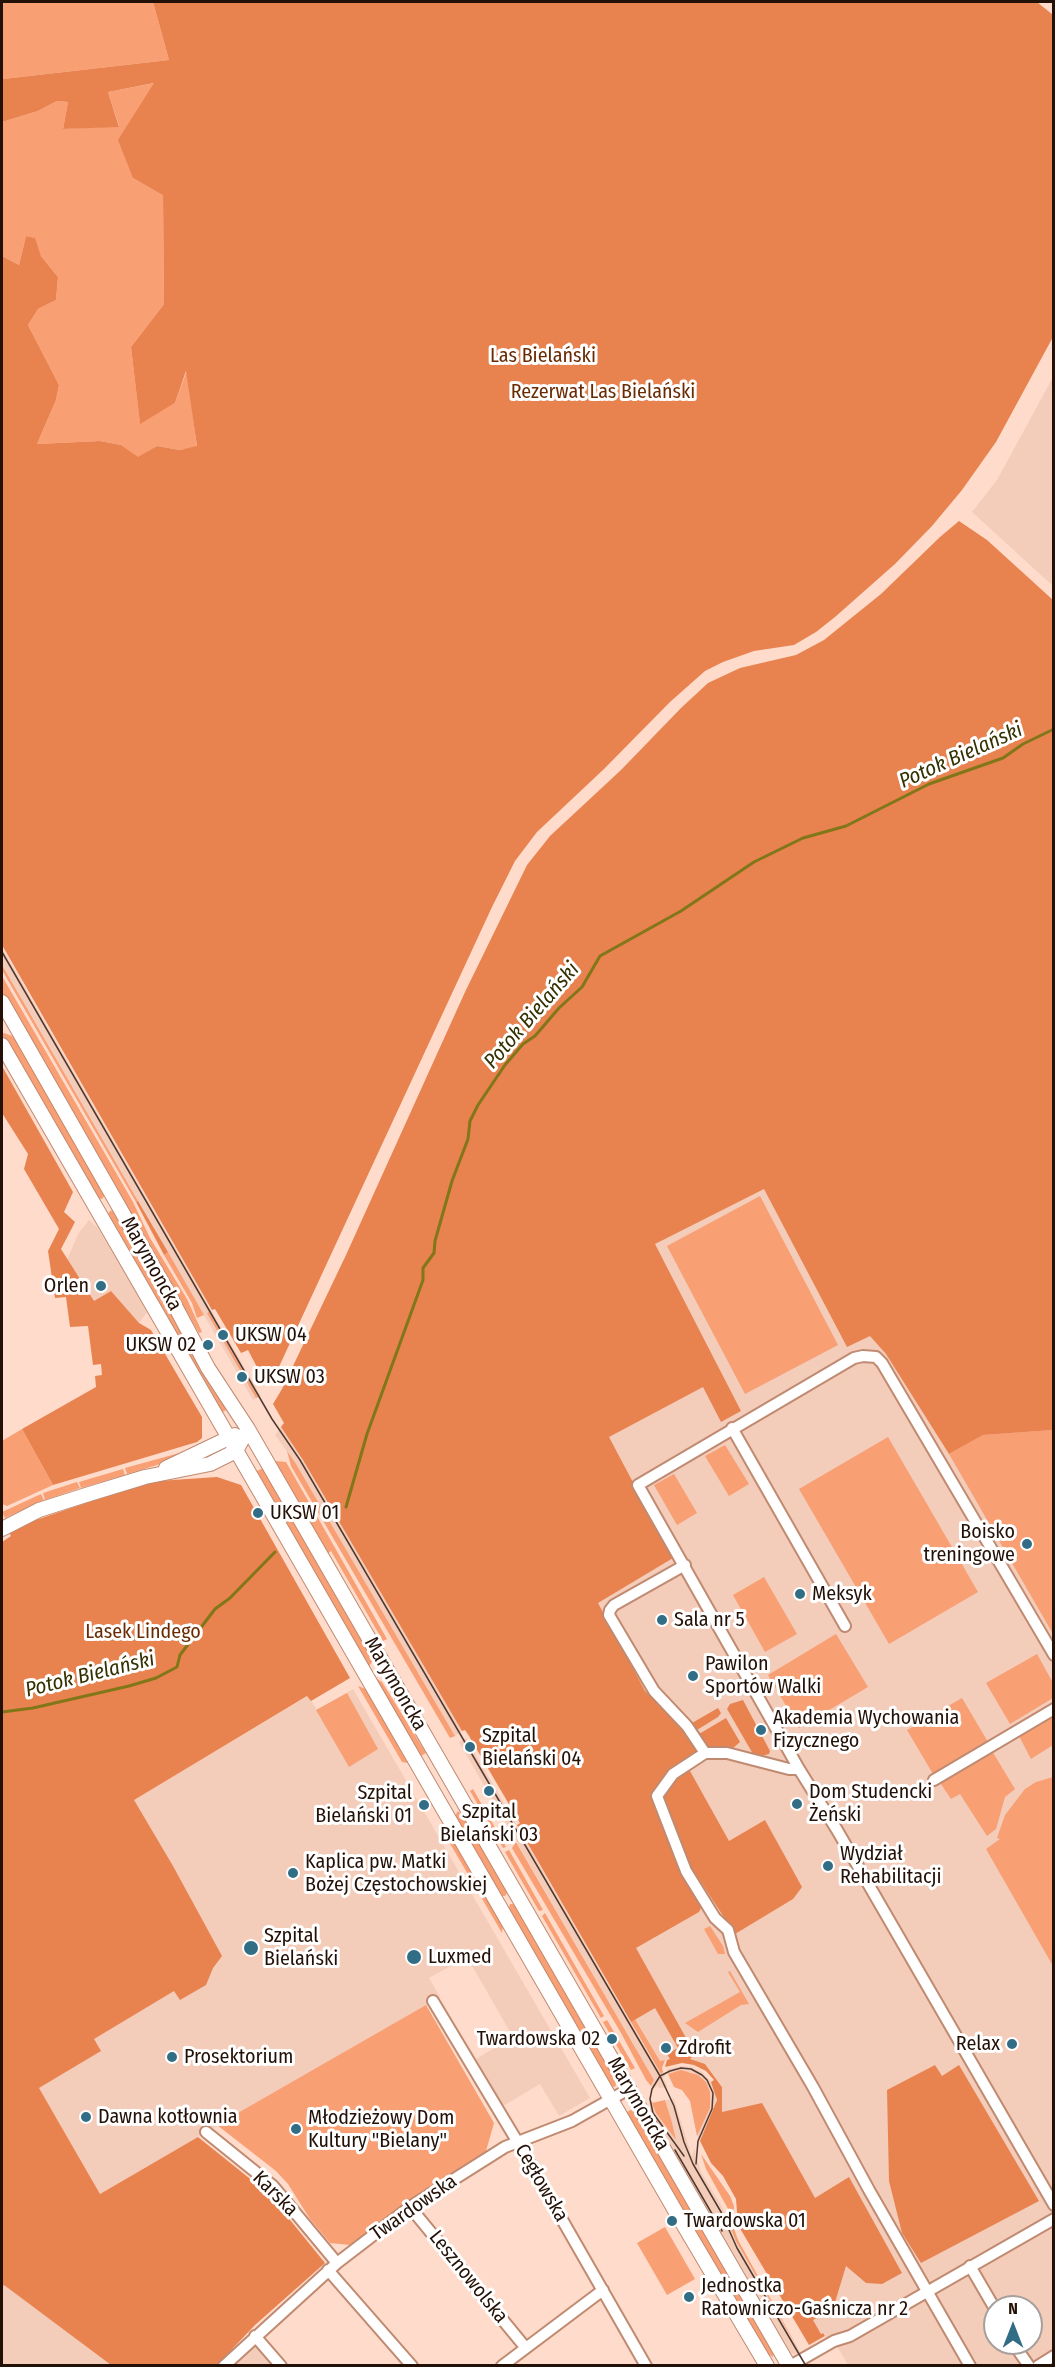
<!DOCTYPE html>
<meta charset="utf-8">
<style>
body{margin:0}
#map{position:relative;width:1055px;height:2367px;overflow:hidden;background:#ffdbcb;font-family:"Fira Sans Condensed",sans-serif}
canvas{display:block}
.frame{position:absolute;inset:0;border:3px solid #231006;pointer-events:none}
.north{position:absolute;left:983px;top:2295px;width:60px;height:60px;box-sizing:border-box;background:#fff;border:2px solid #a79f9b;border-radius:50%;rotate:0deg;font-size:16px;font-weight:700;line-height:24px;text-align:center;color:#231006}
.north::after{content:'';display:block;margin:auto;width:21px;height:27px;background:#316d84;clip-path:polygon(50% 0,100% 100%,50% 72%,0 100%)}
</style>
<div id="map">
<canvas width="1055" height="2367"></canvas>
<div class="frame"></div>
<div class="north">N</div>
</div>
<script>
const ctx = document.querySelector('canvas').getContext('2d');
ctx.lineJoin = 'round';
function paint(path, color) {
  ctx.fillStyle = color;
  ctx.fill(path, 'evenodd');
}
function poly(rows) {
  const path = new Path2D();
  for (const r of rows) {
    path.moveTo(r[0], r[1]);
    for (let i = 2; i < r.length; i += 2) path.lineTo(r[i], r[i + 1]);
  }
  return path;
}
function stroke(path, color, width, dash) {
  ctx.strokeStyle = color;
  ctx.lineWidth = width;
  ctx.lineCap = dash ? 'butt' : 'round';
  ctx.setLineDash(dash || []);
  ctx.stroke(path);
}
function write(font, color, halo, rows, align = 'center') {
  ctx.font = font + ' "Fira Sans Condensed",sans-serif';
  ctx.lineWidth = 6;
  ctx.setLineDash([]);
  ctx.textBaseline = 'middle';
  ctx.strokeStyle = halo;
  ctx.fillStyle = color;
  for (const [text, x, y, turn = 0] of rows) {
    ctx.save();
    ctx.translate(x, y);
    ctx.rotate((+turn || 0) * Math.PI / 180);
    ctx.textAlign = isNaN(turn) ? turn : align;
    if (halo) ctx.strokeText(text, 0, 0);
    ctx.fillText(text, 0, 0);
    ctx.restore();
  }
}
const built = poly([
 [1053,377,1053,586,972,512,997,480],
 [2,948,211,1310,261,1396,253,1400,2,965],
 [683,1100,1054,1376,1053,2365,848,2365,831,2336,826,2338,824,2333,821,2334,706,2142,722,2086,705,2064,670,2059,660,2061,470,1733],
 [995,2307,1031,2307,1031,2343,995,2343],
 [89,1220,98,1228,148,1311,139,1323,111,1291,94,1302,67,1260,78,1234],
 [281,1427,300,1455,462,1731,455,1736,296,1464,275,1435],
 [353,1689,590,2098,559,2116,540,2084,503,2106,476,2059,513,2037,467,1957,429,1978,440,1997,100,2194,39,2088,84,2061,133,1800,308,1696,317,1710],
 [466,1738,660,2073,663,2072,666,2075,663,2078,668,2087,659,2088,657,2085,655,2088,651,2086,654,2080,459,1742],
 [681,2066,691,2067,702,2072,711,2082,716,2092,716,2105,700,2141,697,2136,711,2106,706,2082,691,2072,673,2072,668,2074,667,2069],
 [674,2099,692,2157,694,2148,701,2172,721,2205,735,2238,800,2352,794,2354,789,2352,652,2115,649,2102,652,2101,656,2113,667,2129,671,2119,665,2100],
 [4,2284,111,2365,2,2365,2,2287],
 [253,2346,260,2347,277,2366,232,2366]
]);
const green = poly([
 [2,2,153,2,169,60,3,79],
 [155,83,133,178,163,194,164,304,131,347,140,423,175,403,187,370,197,447,180,450,157,446,138,458,121,445,100,441,37,444,56,400,59,385,28,325,38,309,56,300,58,277,41,256,34,238,26,236,19,265,2,256,2,122,38,111,57,101,68,102,63,129,119,126,108,92],
 [2,965,138,1201,136,1202,2,970],
 [2,976,133,1202,150,1238,187,1299,202,1332,199,1333,2,992],
 [4,1033,15,1037,105,1195,102,1199,96,1198,2,1034],
 [760,1196,838,1345,745,1394,667,1246],
 [114,1210,228,1409,221,1413,107,1216,110,1211],
 [168,1252,204,1315,197,1318,192,1303,164,1255],
 [209,1312,258,1397,256,1398,207,1313],
 [22,1429,53,1485,7,1506,2,1504,2,1441],
 [1053,1430,1053,1634,949,1454,983,1435],
 [888,1437,978,1592,889,1644,799,1489],
 [725,1445,749,1484,729,1496,705,1456],
 [194,1449,157,1465,127,1474,125,1468],
 [287,1451,296,1464,455,1736,450,1738,291,1466],
 [275,1461,286,1462,387,1639,383,1641,331,1551,327,1554],
 [263,1468,371,1653,373,1660,370,1665,368,1666,255,1472],
 [123,1469,125,1475,81,1488,79,1482],
 [674,1474,697,1513,677,1525,654,1485],
 [77,1482,80,1488,45,1500,43,1493],
 [41,1494,44,1500,5,1518,2,1512],
 [764,1577,797,1634,765,1652,733,1595],
 [836,1634,868,1687,799,1728,768,1675],
 [1037,1654,1053,1683,1053,1698,1010,1724,986,1683],
 [375,1678,382,1682,426,1753,419,1757],
 [358,1686,366,1689,408,1763,402,1762],
 [347,1693,378,1749,349,1767,316,1710],
 [962,1698,988,1742,933,1774,907,1730],
 [1053,1717,1053,1745,1031,1759,1019,1736],
 [992,1751,1015,1789,1005,1797,996,1829,987,1836,960,1794,951,1799,939,1781],
 [1053,1777,1054,1777,1053,1966,986,1849,1000,1839,997,1838,1005,1815,1025,1789,1036,1782],
 [473,1789,506,1847,503,1848,470,1791],
 [458,1811,470,1825,508,1891,505,1896,500,1896,454,1817],
 [441,1828,448,1832,486,1897,503,1926,502,1933],
 [516,1842,654,2080,651,2086,646,2080,621,2033,512,1848],
 [509,1850,543,1910,539,1911,505,1852],
 [510,1904,515,1904,617,2082,615,2087,609,2086,508,1911],
 [545,1913,604,2016,601,2018,542,1916],
 [710,1926,723,1946,725,1954,718,1954,704,1929],
 [730,1971,749,2004,741,2005,698,2032,685,2023,740,1992,728,1972],
 [426,2005,494,2123,486,2151,406,2202,350,2245,330,2243,310,2219,288,2184,276,2171,217,2125],
 [635,2019,660,2061,665,2060,662,2068,663,2072,661,2074,631,2022],
 [607,2020,635,2068,631,2070,603,2022],
 [681,2070,698,2075,706,2082,710,2092,710,2108,697,2136,690,2101,682,2090,674,2087,668,2074],
 [665,2100,671,2119,676,2140,656,2113,652,2103],
 [634,2108,774,2351,773,2357,765,2352,625,2113],
 [701,2154,730,2196,734,2206,733,2218,706,2169],
 [729,2224,733,2226,738,2240,800,2352,736,2241],
 [665,2227,695,2279,667,2295,637,2243]
]);
const forest = poly([
 [153,2,1037,2,1053,15,1053,337,996,442,962,490,932,526,895,564,835,617,816,632,794,645,754,651,723,662,705,671,670,702,604,769,537,832,515,861,492,907,271,1384,261,1367,258,1369,248,1350,241,1353,215,1309,212,1310,2,945,2,256,19,265,26,236,35,238,41,256,58,277,56,300,38,309,28,325,59,385,56,400,37,444,100,441,121,445,138,457,157,446,180,450,197,446,186,371,175,403,140,424,131,347,164,304,163,195,133,178,118,140,154,83,108,92,119,127,63,129,68,102,57,101,38,111,2,122,2,67,3,79,169,60],
 [959,521,987,540,1053,600,1053,1430,983,1435,949,1454,886,1354,870,1336,847,1347,764,1189,655,1244,741,1411,721,1422,703,1387,609,1437,673,1558,598,1603,645,1691,671,1715,697,1752,666,1777,653,1793,654,1807,682,1870,701,1903,701,1908,699,1912,636,1948,695,2054,690,2059,705,2064,722,2087,722,2112,762,2103,815,2198,849,2177,902,2273,882,2284,866,2283,846,2266,833,2309,813,2320,821,2334,823,2333,825,2336,809,2345,738,2225,736,2199,723,2176,711,2163,700,2141,717,2100,711,2082,714,2080,706,2071,694,2065,682,2063,665,2067,667,2060,670,2059,667,2054,678,2048,655,2008,631,2022,517,1825,520,1823,469,1736,465,1730,462,1731,303,1460,281,1427,284,1423,273,1404,282,1389,346,1255,465,992,527,865,550,836,621,770,681,708,708,683,740,668,796,655,824,640,881,594,940,537],
 [2,1066,73,1192,64,1212,75,1222,61,1249,94,1301,111,1291,139,1323,151,1330,202,1417,202,1438,197,1442,53,1485,22,1429,96,1387,95,1376,102,1375,101,1364,93,1365,88,1326,70,1327,66,1297,55,1298,48,1251,59,1229,24,1169,28,1154,2,1113],
 [138,1201,168,1252,164,1255,136,1202],
 [217,1477,241,1485,350,1678,311,1701,307,1696,134,1800,173,1866,222,1956,213,1968,206,1985,180,2000,174,1991,94,2039,101,2051,39,2088,100,2194,198,2137,269,2194,325,2263,255,2325,217,2365,111,2365,4,2285,2,2287,2,1542,11,1536,9,1533,33,1521,121,1491,158,1481],
 [743,1700,770,1751,769,1754,761,1756,753,1754,727,1709,730,1704],
 [718,1708,721,1713,718,1717,697,1730,692,1723],
 [726,1718,740,1742,732,1749,711,1750,699,1734],
 [690,1771,729,1841,765,1820,802,1887,793,1899,735,1934,689,1864,663,1796,669,1786,681,1775],
 [935,2065,942,2076,959,2065,1039,2201,921,2263,902,2233,889,2181,887,2090]
]);
const stream = poly([
 [346,1507,367,1434,423,1280,423,1268,434,1253,435,1241,452,1181,468,1139,470,1121,478,1105,505,1065,523,1044,535,1036,559,1008,582,987,600,956,681,911,754,862,803,838,846,826,929,784,1003,758,1023,744,1054,729],
 [2,1712,33,1708,129,1686,156,1678,177,1667,180,1655,215,1609,230,1598,275,1552]
]);
const street = poly([
 [732,1428,845,1626],
 [685,1565,614,1605,610,1610,609,1615,654,1691,687,1726,705,1753],
 [799,1769,638,1485,854,1358,863,1356,876,1357,882,1363,1054,1655],
 [934,1780,1054,1709],
 [433,2001,517,2141,646,2366],
 [206,2132,273,2186,337,2263],
 [410,2207,525,2347],
 [970,2266,995,2309],
 [328,2270,412,2366],
 [255,2336,281,2366],
 [1013,2343,1029,2366],
 [224,2366,337,2263,410,2207,505,2147,572,2121,629,2089],
 [502,2366,603,2290],
 [790,2366,834,2341,850,2336,1054,2219],
 [970,2366,869,2190,813,2087,734,1952,728,1930,715,1918,686,1871,657,1796,673,1774,705,1753,727,1753,789,1769,799,1769,837,1830,1054,2205],
 [1038,2366,1054,2356]
]);
const secondary = poly([
 [2,1002,166,1289,208,1368,248,1429,789,2366],
 [2,1045,680,2219,767,2366],
 [166,1468,235,1435],
 [2,1529,39,1510,86,1495,145,1477,210,1464,236,1451,248,1429]
]);
const tram = poly([
 [2,952,272,1419,300,1460,660,2076,674,2106,684,2142,693,2164,721,2212,737,2248,806,2366],
 [675,2150,722,2231],
 [684,2156,653,2113,650,2099,652,2089,660,2076,670,2071,681,2068,691,2069,702,2075,707,2080,713,2093,712,2109,698,2141,696,2164]
]);
const markers = [
 [101,1286,6,"#316d84"],
 [223,1335,6,"#316d84"],
 [208,1345,6,"#316d84"],
 [242,1377,6,"#316d84"],
 [258,1513,6,"#316d84"],
 [1027,1544,6,"#316d84"],
 [800,1594,6,"#316d84"],
 [662,1620,6,"#316d84"],
 [693,1676,6,"#316d84"],
 [761,1730,6,"#316d84"],
 [470,1747,6,"#316d84"],
 [489,1791,6,"#316d84"],
 [797,1804,6,"#316d84"],
 [424,1805,6,"#316d84"],
 [828,1866,6,"#316d84"],
 [293,1873,6,"#316d84"],
 [251,1948,8,"#316d84"],
 [414,1957,8,"#316d84"],
 [612,2039,6,"#316d84"],
 [1012,2044,6,"#316d84"],
 [666,2048,6,"#316d84"],
 [172,2057,6,"#316d84"],
 [86,2117,6,"#316d84"],
 [296,2129,6,"#316d84"],
 [672,2221,6,"#316d84"],
 [689,2297,6,"#316d84"]
];
const parkNames = [
 ["Las Bielański",543,356],
 ["Rezerwat Las Bielański",603,392],
 ["Lasek Lindego",143,1632]
];
const streetNames = [
 ["Marymoncka",151,1264,61],
 ["Marymoncka",395,1684,60],
 ["Marymoncka",638,2104,60],
 ["Cegłowska",541,2183,60],
 ["Karska",275,2194,45],
 ["Twardowska",414,2208,-35],
 ["Lesznowolska",468,2277,51]
];
const poiNames = [
 ["Orlen",89,1286,"right"],
 ["UKSW 04",235,1335],
 ["UKSW 02",196,1345,"right"],
 ["UKSW 03",254,1377],
 ["UKSW 01",270,1513],
 ["Boisko",1015,1532,"right"],
 ["treningowe",1015,1555,"right"],
 ["Meksyk",812,1594],
 ["Sala nr 5",674,1620],
 ["Pawilon",705,1664],
 ["Sportów Walki",705,1687],
 ["Akademia Wychowania",773,1718],
 ["Fizycznego",773,1741],
 ["Szpital",482,1736],
 ["Bielański 04",482,1759],
 ["Dom Studencki",809,1792],
 ["Żeński",809,1815],
 ["Szpital",412,1793,"right"],
 ["Bielański 01",412,1816,"right"],
 ["Szpital",489,1812,"center"],
 ["Bielański 03",489,1835,"center"],
 ["Wydział",840,1854],
 ["Rehabilitacji",840,1877],
 ["Kaplica pw. Matki",305,1862],
 ["Bożej Częstochowskiej",305,1885],
 ["Szpital",264,1936],
 ["Bielański",264,1959],
 ["Luxmed",428,1957],
 ["Twardowska 02",600,2039,"right"],
 ["Relax",1000,2044,"right"],
 ["Zdrofit",678,2048],
 ["Prosektorium",184,2057],
 ["Dawna kotłownia",98,2117],
 ["Młodzieżowy Dom",308,2118],
 ["Kultury \"Bielany\"",308,2141],
 ["Twardowska 01",684,2221],
 ["Jednostka",701,2286],
 ["Ratowniczo-Gaśnicza nr 2",701,2309]
];
const waterNames = [
 ["Potok Bielański",961,756,-24],
 ["Potok Bielański",532,1016,-49],
 ["Potok Bielański",90,1675,-14]
];
paint(built, '#f4ccba');
paint(green, '#f89f74');
paint(forest, '#e88350');
stroke(stream, '#817618', 3);
stroke(street, '#c08a71', 14);
stroke(secondary, '#c08a71', 16);
stroke(street, '#fff', 10);
stroke(secondary, '#fff', 14);
stroke(tram, '#503a2f', 1.5);
for (const [x, y, r, color] of markers) {
  const dot = new Path2D();
  dot.arc(x, y, r, 0, 2 * Math.PI);
  ctx.fillStyle = color;
  ctx.fill(dot);
  stroke(dot, '#fff', 2);
}
write('20px', '#6a2b02', '#fff', parkNames);
write('20px', '#231006', '#fff', streetNames);
write('20px', '#231006', '#fff', poiNames, 'left');
write('italic 21px', '#343100', '#fff', waterNames);
</script>
